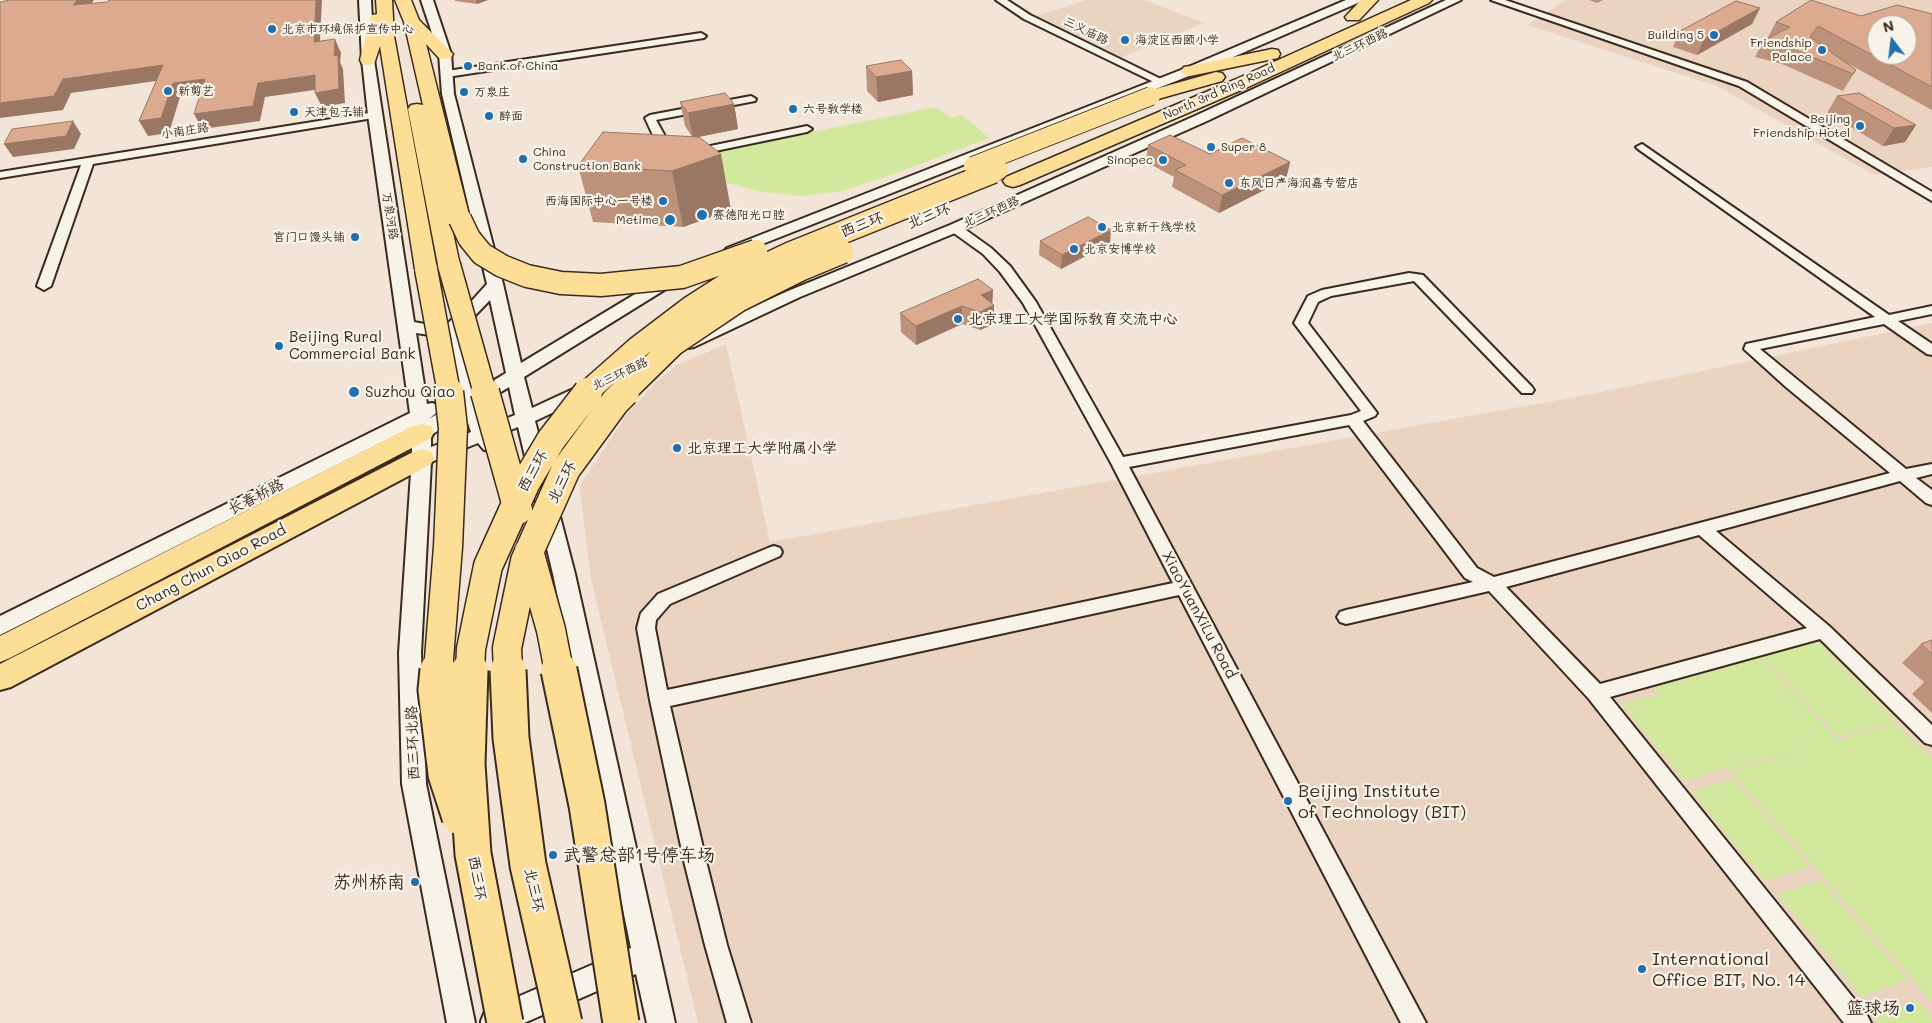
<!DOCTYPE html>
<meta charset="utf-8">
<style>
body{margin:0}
#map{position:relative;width:1932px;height:1023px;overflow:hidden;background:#f2e4d6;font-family:Mali,sans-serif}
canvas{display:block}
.north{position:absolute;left:1867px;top:15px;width:50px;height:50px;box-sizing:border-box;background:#f7f3e8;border:1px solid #aca397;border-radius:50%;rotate:345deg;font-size:14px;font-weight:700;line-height:20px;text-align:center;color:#3b2a1e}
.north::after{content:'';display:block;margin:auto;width:18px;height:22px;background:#1f6fb2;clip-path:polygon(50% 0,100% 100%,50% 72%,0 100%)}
</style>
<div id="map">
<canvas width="1932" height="1023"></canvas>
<div class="north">N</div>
</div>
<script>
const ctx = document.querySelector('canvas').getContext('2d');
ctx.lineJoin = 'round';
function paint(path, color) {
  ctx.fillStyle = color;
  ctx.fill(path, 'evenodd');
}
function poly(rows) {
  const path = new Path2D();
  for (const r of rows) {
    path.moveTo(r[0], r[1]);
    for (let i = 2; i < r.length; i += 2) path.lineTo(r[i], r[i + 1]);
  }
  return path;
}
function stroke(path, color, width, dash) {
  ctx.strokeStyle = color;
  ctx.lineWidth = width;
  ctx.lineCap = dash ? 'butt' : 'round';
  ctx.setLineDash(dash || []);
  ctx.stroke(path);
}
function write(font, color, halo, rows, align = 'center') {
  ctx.font = font + ' Mali,"LXGW WenKai TC",sans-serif';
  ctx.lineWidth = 4.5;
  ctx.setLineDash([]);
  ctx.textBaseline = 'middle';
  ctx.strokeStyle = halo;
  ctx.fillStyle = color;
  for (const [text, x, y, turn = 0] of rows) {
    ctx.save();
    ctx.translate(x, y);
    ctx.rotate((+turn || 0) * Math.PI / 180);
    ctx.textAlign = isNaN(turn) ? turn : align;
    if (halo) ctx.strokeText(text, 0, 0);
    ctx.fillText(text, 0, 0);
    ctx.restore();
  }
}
const built = poly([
 [1086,0,1144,0,1204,23,1122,57,1036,16],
 [1566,0,1932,0,1932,167,1874,175,1717,86,1527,25],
 [1877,25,1907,25,1907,55,1877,55],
 [1932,323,1932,1023,698,1023,591,579,580,491,582,482,627,414,658,380,677,365,726,344,770,542,1592,394]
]);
const green = poly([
 [935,107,951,118,962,115,989,138,897,173,842,191,802,196,758,191,724,182,710,153],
 [1803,627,1897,721,1839,737,1748,642],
 [1747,644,1838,740,1895,723,1932,759,1932,1002,1732,772,1813,747,1725,771,1723,768,1685,781,1621,703,1660,695,1641,671],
 [1734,779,1810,867,1765,881,1691,791],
 [1821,880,1908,980,1862,997,1777,894],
 [1917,1000,1932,1017,1932,1023,1878,1023,1872,1016]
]);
const minor = poly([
 [996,0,1007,0,1030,15,1167,82,1162,85,1158,84,1024,19,996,0],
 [1491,0,1505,0,1747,82,1932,192,1932,201,1739,86,1491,0],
 [701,33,706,36,704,38,447,77,442,74,447,71,701,33],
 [751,96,756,99,755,101,656,120,671,147,691,150,807,126,812,129,807,132,691,156,664,152,658,146,645,118,650,115,751,96],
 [375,112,380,115,379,117,93,164,51,286,44,290,37,286,81,165,0,178,0,172,375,112],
 [1642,144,1889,315,1932,306,1932,314,1898,321,1932,344,1932,355,1927,354,1884,324,1760,349,1906,469,1932,464,1932,474,1916,478,1932,490,1932,505,1926,503,1900,481,1716,531,1829,626,1932,725,1932,745,1925,743,1820,639,1610,697,1867,1015,1871,1023,1844,1023,1589,699,1489,591,1346,624,1340,622,1337,617,1340,612,1346,610,1473,582,1465,578,1349,425,1129,467,1426,1023,1401,1023,1179,595,670,706,707,865,727,945,751,1023,727,1023,705,945,685,865,650,700,637,628,641,613,658,594,768,548,774,546,780,548,782,552,780,556,670,604,656,620,655,628,667,690,1173,583,1111,463,1023,303,1000,272,983,254,951,231,949,228,951,225,959,225,991,248,1010,266,1036,302,1123,457,1351,415,1361,411,1294,323,1308,296,1322,290,1409,273,1423,275,1532,387,1534,390,1532,393,1522,393,1414,281,1331,296,1318,302,1308,323,1377,413,1375,416,1363,421,1477,568,1494,577,1890,473,1786,387,1744,349,1746,344,1751,343,1875,317,1638,149,1636,147,1642,144],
 [1699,535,1807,628,1600,684,1506,587,1699,535]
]);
const tertiary = poly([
 [359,0,371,0,374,60,414,322,430,325,448,323,468,305,487,284,442,94,439,54,421,0,433,0,451,54,454,94,503,284,521,363,670,273,682,273,684,276,682,279,524,377,532,408,653,352,659,351,665,352,668,356,665,360,535,421,575,574,675,1023,647,1023,636,974,524,1023,481,1023,481,1021,485,1011,631,948,553,574,518,427,494,437,500,445,498,450,491,451,484,450,478,443,431,462,421,653,426,784,475,1023,447,1023,402,784,399,653,412,458,412,427,0,635,0,616,410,413,368,115,362,60,359,0],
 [490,300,506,373,476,391,462,329,490,300],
 [416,333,430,335,446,334,460,400,429,419,441,409,438,405,432,403,427,404,416,333],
 [509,387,515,415,487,426,480,405,509,387],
 [465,414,471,432,431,447,431,435,465,414],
 [1346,0,1362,0,1360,2,1194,74,737,254,727,254,724,251,727,248,1186,68,1346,0],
 [1446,0,1461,0,1207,121,960,231,800,297,694,347,688,348,682,347,679,343,682,339,788,291,950,225,1197,115,1446,0]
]);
const primary = poly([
 [422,424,431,426,434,432,431,438,10,658,0,662,0,636,413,426,422,424],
 [422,449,431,452,435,458,431,464,11,687,0,690,0,664,413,452,422,449]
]);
const trunk = poly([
 [376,0,392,0,394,36,437,269,434,274,426,276,418,274,415,269,380,46,374,64,368,65,362,64,360,60,370,18,372,15,377,14,376,0],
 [395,0,411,0,419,20,453,54,451,58,445,59,439,58,426,44,470,219,467,223,460,225,453,223,450,219,460,265,457,270,449,271,441,270,438,265,408,109,411,105,417,104,423,105,404,22,395,0],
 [1361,0,1378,0,1359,20,1347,20,1345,17,1361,0],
 [1411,0,1432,0,1429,3,1246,88,1020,185,1013,187,1006,185,1003,181,1006,177,1234,80,1411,0],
 [1272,49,1278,50,1280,54,1278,58,1190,76,1184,75,1181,71,1184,67,1190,66,1272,49],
 [1216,72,1222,73,1225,77,1222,81,1151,101,1145,100,1142,96,1145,92,1216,72]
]);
const trunkBridgeFar3 = poly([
 [973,166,1151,96],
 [990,174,999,170]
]);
const trunkBridgeFar2 = poly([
 [460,219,469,238,482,254,502,266,527,276,561,283,601,285,682,277,756,251],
 [449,265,485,393],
 [426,269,449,393],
 [586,393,637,348,691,307,730,282,791,253,993,172],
 [624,393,674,344,738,301,802,269,843,252]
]);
const trunkBridgeFar1 = poly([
 [485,392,518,510],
 [529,551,551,630,559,671],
 [438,671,448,547,453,428,449,392],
 [470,671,471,649,488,566,526,482,551,440,588,392],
 [508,671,507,648,525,561,566,469,615,402,625,392]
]);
const trunkBridge = poly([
 [438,670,436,690,446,774,460,817],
 [470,670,467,764,473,854,505,1023],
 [508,670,511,738,528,865,564,1023],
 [559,670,587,805,621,1023]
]);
const wall = poly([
 [455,0,488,0,477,4,455,1],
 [1589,0,1603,0,1597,3],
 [1760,8,1752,24,1697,55,1673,47,1680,31],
 [1932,14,1932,110,1847,63,1856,70,1843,91,1782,64,1755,57,1763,41,1767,39,1776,22,1861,16],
 [866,66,912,71,913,95,878,102,867,91],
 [1837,96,1916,125,1905,142,1883,146,1827,113],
 [680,102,734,104,738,129,698,137,731,210,683,227,593,222,578,166,692,137,685,126],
 [1148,145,1210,154,1290,162,1286,179,1219,213,1172,187,1174,177,1146,162],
 [1040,241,1110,243,1061,269,1039,255],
 [993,290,992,304,994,324,980,330,962,324,916,345,901,332,900,313],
 [1932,640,1932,713,1912,694,1924,682,1902,663,1921,644]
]);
const shadedWall = poly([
 [77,0,94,0,81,18,73,5],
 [316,0,322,0,319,56,314,42],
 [476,0,488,0,477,4],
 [1760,8,1752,24,1697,55,1704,39],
 [335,39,341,53,340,62,343,69,345,103,322,107,315,93,334,56],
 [163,65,170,79,71,93,63,110,0,118,0,103,63,79],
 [912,71,913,95,878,102,876,77],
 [315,75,321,89,265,97,260,121,202,129,194,114,258,83],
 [205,79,212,93,180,97,169,133,148,136,139,121,173,83],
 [734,104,738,129,693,138,688,113],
 [73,121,81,134,74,149,13,157,4,144],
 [1916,125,1905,142,1883,146,1894,128],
 [721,154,731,210,683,227,672,171],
 [1290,162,1286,179,1219,213,1222,195],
 [1111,230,1110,243,1061,269,1062,255],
 [993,290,992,306,994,305,994,324,980,330,981,295],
 [962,306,962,324,916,345,916,326]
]);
const building = poly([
 [10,0,77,0,73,5,108,2,109,0,316,0,314,42,335,39,334,56,338,55,339,89,315,93,315,75,258,83,253,106,194,114,205,79,173,83,161,118,139,121,163,65,63,79,54,96,0,103,0,2,10,0],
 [1811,0,1861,16,1897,5,1932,14,1932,73,1931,73,1932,73,1932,87,1818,26,1810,37,1856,70,1853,74,1791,48,1763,41,1790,27,1776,22,1811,0],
 [1877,25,1907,25,1907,55,1877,55,1877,25],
 [1736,1,1760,8,1704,39,1680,31,1736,1],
 [901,60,912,71,876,77,866,66,901,60],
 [725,93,734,104,688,113,680,102,725,93],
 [1859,93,1916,125,1894,128,1837,96,1859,93],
 [73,121,66,136,4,144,12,129,73,121],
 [603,132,699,137,721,154,672,171,578,166,603,132],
 [1170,135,1210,154,1242,138,1290,162,1222,195,1175,170,1186,165,1148,145,1170,135],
 [1088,217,1111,230,1062,255,1040,241,1088,217],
 [978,279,993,290,981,295,994,305,980,312,962,306,916,326,900,313,978,279],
 [1932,640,1932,654,1921,644,1932,640]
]);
const markers = [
 [272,29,5,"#1f6fb2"],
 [1714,35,5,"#1f6fb2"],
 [1125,40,5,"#1f6fb2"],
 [1822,50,5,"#1f6fb2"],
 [468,66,5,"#1f6fb2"],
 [168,91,5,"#1f6fb2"],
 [464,92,5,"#1f6fb2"],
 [793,109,5,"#1f6fb2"],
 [294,112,5,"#1f6fb2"],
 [489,116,5,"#1f6fb2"],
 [1860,126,5,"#1f6fb2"],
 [1211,147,5,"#1f6fb2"],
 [523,159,5,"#1f6fb2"],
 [1163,160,5,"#1f6fb2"],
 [1229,183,5,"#1f6fb2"],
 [663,201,5,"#1f6fb2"],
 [702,215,6,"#1f6fb2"],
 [670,220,6,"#1f6fb2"],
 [1102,227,5,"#1f6fb2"],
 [355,237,5,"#1f6fb2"],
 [1074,249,5,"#1f6fb2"],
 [958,319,5,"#1f6fb2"],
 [279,346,5,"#1f6fb2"],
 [354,392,6,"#1f6fb2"],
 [677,448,5,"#1f6fb2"],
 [1288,801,5,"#1f6fb2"],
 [553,855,5,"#1f6fb2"],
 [415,882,5,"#1f6fb2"],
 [1642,969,5,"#1f6fb2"],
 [1910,1008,5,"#1f6fb2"]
];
const farPoinames = [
 ["北京市环境保护宣传中心",282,29],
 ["Building 5",1704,35,"right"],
 ["海淀区西颐小学",1135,40],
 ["Friendship",1812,43,"right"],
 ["Palace",1812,57,"right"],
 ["Bank of China",478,66],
 ["新剪艺",178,91],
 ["万泉庄",474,92],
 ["六号教学楼",803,109],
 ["天津包子铺",304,112],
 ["醉面",499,116],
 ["Beijing",1850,119,"right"],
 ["Friendship Hotel",1850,133,"right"],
 ["Super 8",1221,147],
 ["China",533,152],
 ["Construction Bank",533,166],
 ["Sinopec",1153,160,"right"],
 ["东风日产海润嘉专营店",1239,183],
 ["西海国际中心一号楼",653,201,"right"],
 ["赛德阳光口腔",713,215],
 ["Metime",659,220,"right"],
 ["北京新干线学校",1112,227],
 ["宫门口馒头铺",345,237,"right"],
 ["北京安博学校",1084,249]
];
const farStreetnames = [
 ["三义庙路",1086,31,26],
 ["北三环西路",1360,45,-25],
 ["North 3rd Ring Road",1219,92,-24],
 ["小南庄路",185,131,-9],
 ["北三环西路",991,212,-24],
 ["万泉河路",390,216,81],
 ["北三环西路",620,374,-25]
];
const streetNames = [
 ["北三环",929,216,-22],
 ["西三环",862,225,-21],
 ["西三环",533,471,-61],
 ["北三环",562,482,-63],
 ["长春桥路",256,497,-27],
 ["Chang Chun Qiao Road",211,568,-28],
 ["XiaoYuanXiLu Road",1199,615,62],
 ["西三环北路",413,743,-92],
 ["西三环",477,878,80],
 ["北三环",534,890,78]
];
const poiNames = [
 ["北京理工大学国际教育交流中心",968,319],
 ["Beijing Rural",289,337],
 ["Commercial Bank",289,354],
 ["Suzhou Qiao",365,392],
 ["北京理工大学附属小学",687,448]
];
const nearPoinames = [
 ["Beijing Institute",1298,791],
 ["of Technology (BIT)",1298,812],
 ["武警总部1号停车场",563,855],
 ["苏州桥南",405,882,"right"],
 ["International",1652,959],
 ["Office BIT, No. 14",1652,980],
 ["篮球场",1900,1008,"right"]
];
paint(built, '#ebd3c1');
paint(green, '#d1e89d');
stroke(minor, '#3b2a1e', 4);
stroke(tertiary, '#3b2a1e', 4);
stroke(primary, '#3b2a1e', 4);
stroke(trunk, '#3b2a1e', 3);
paint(minor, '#f7f3e8');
paint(tertiary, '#f7f3e8');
paint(primary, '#fdde96');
paint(trunk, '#fdde96');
stroke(trunkBridgeFar3, '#3b2a1e', 20, []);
stroke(trunkBridgeFar2, '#3b2a1e', 25, []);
stroke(trunkBridgeFar1, '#3b2a1e', 31, []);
stroke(trunkBridge, '#3b2a1e', 39, []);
stroke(trunkBridgeFar3, '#fdde96', 18);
stroke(trunkBridgeFar2, '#fdde96', 22);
stroke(trunkBridgeFar1, '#fdde96', 28);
stroke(trunkBridge, '#fdde96', 35);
paint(wall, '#bd927b');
paint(shadedWall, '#9a7764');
paint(building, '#dcaa8f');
stroke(building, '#9a7764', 1);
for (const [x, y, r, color] of markers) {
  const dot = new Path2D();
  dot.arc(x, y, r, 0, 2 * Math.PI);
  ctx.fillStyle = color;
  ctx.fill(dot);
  stroke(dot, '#f7f3e8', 2);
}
write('12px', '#3b2a1e', '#f7f3e8', farPoinames, 'left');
write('12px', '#3b2a1e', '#f7f3e8', farStreetnames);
write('15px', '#3b2a1e', '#f7f3e8', streetNames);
write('15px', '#3b2a1e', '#f7f3e8', poiNames, 'left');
write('18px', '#3b2a1e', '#f7f3e8', nearPoinames, 'left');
</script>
